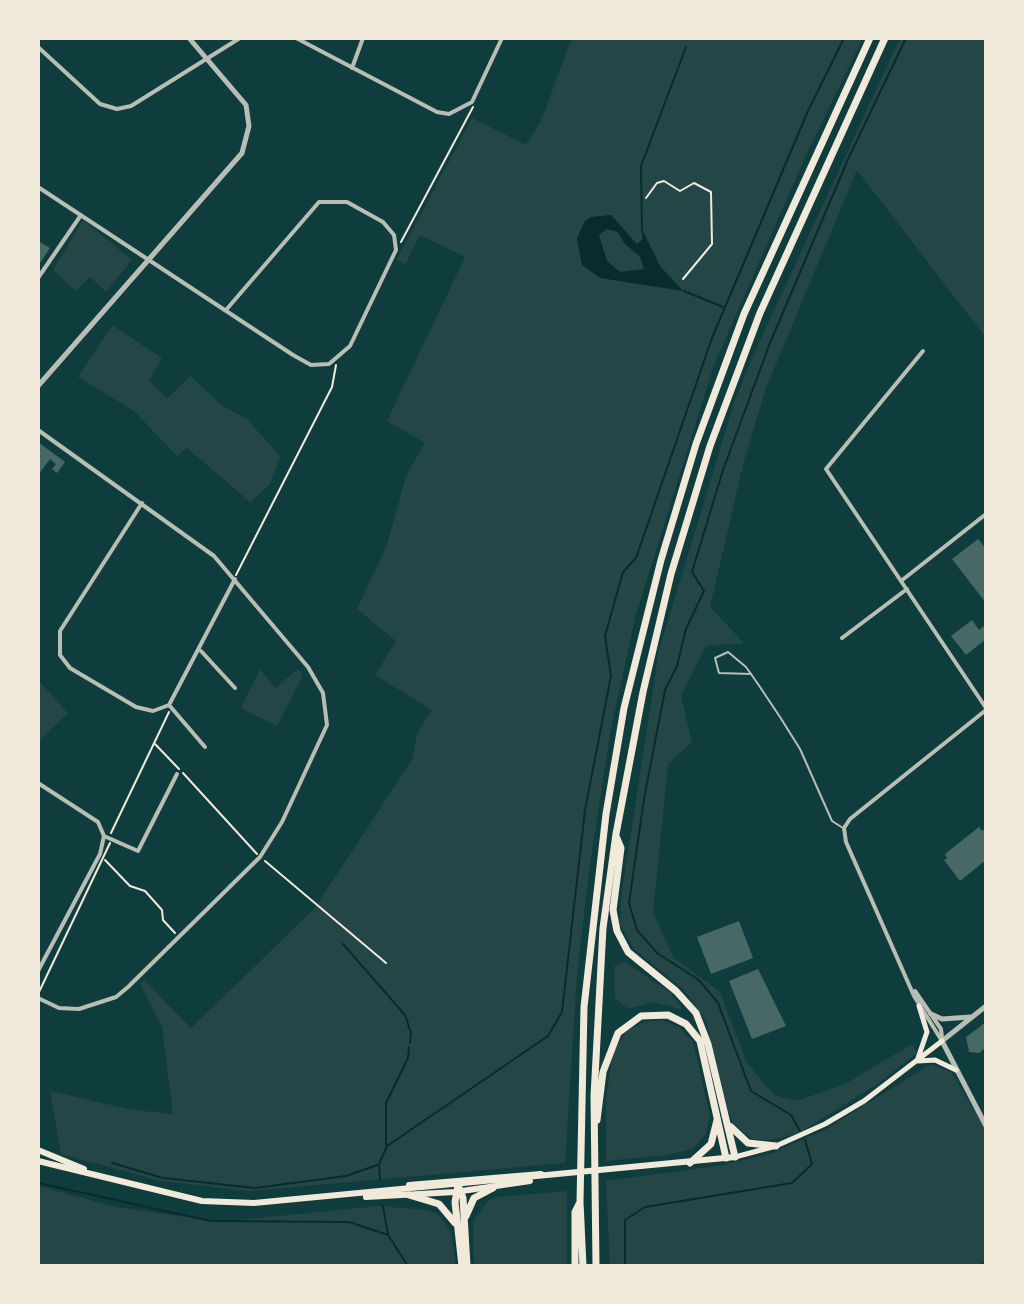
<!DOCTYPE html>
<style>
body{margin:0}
#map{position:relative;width:1024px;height:1304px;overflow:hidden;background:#0f3d3e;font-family:"Varela Round",sans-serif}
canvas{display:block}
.frame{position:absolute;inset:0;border:40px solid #f1e9da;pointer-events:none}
</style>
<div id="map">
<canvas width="1024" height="1304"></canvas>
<div class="frame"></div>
</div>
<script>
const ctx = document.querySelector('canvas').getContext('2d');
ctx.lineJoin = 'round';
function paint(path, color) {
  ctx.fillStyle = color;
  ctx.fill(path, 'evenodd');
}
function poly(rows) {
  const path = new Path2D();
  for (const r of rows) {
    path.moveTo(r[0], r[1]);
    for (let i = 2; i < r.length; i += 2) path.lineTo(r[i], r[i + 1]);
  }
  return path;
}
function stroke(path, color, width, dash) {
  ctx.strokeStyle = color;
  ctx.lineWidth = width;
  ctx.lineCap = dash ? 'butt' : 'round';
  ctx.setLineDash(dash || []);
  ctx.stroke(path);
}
const green = poly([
 [572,38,863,38,807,153,714,365,635,618,610,734,589,872,577,975,565,1163,248,1191,161,1181,61,1154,50,1091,133,1110,173,1114,162,1027,140,984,144,980,191,1028,314,909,412,760,417,734,432,710,375,675,396,641,357,609,387,545,406,476,425,443,387,421,465,257,420,235,405,265,397,259,472,118,526,145,541,121],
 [900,38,986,38,986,338,857,170,766,388,743,465,710,607,744,643,706,646,681,696,692,742,668,764,653,912,673,957,720,992,747,1063,774,1095,797,1101,845,1084,912,1044,917,1053,879,1083,799,1133,771,1140,752,1139,733,1123,728,1111,706,1020,684,990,633,948,620,925,621,898,659,650,734,403,757,347],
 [83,220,132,260,106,292,90,277,76,291,53,270],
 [112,325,162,358,149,381,167,398,191,376,221,405,247,419,280,456,270,484,250,502,187,448,177,456,134,411,78,377],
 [260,669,275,688,298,669,303,675,277,726,241,708],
 [38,680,68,713,38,742],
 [624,961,671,993,683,1010,654,1002,628,1009,615,998,614,967],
 [662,1020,679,1027,693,1042,710,1116,705,1135,693,1149,667,1155,606,1161,606,1100,613,1051,627,1031,644,1022],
 [931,1064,951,1072,986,1130,986,1260,977,1266,610,1266,606,1181,724,1165,773,1153,825,1130],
 [38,1186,116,1207,219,1222,379,1206,427,1210,438,1214,451,1231,456,1266,38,1266],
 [567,1191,567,1266,474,1266,473,1221,488,1201,496,1197]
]);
const water = poly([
 [611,215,637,244,642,240,642,229,660,266,683,291,600,278,582,265,577,239,584,222,591,217],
 [607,229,618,232,624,243,640,257,644,269,620,272,607,261,599,235]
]);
const stream = poly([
 [642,230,641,166,686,47],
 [684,291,723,307],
 [343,944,405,1015,411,1033,410,1043],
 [800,1131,791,1115,751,1091,718,1003,699,980,657,953,637,930,629,903,644,799,665,690,677,666,686,629,704,591,692,572,723,470,770,343,849,157,906,38],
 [386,1145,386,1103,408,1058,409,1047],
 [112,1163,163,1178,255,1188,346,1176,377,1165],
 [380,1180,379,1164,387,1146,548,1036,562,1012,585,810,611,676,605,636,623,572,636,558,712,338,808,111,844,38],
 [38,1183,211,1221,349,1222,388,1235],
 [383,1206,388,1235,408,1266],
 [625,1266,625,1220,645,1207,792,1183,812,1164,805,1140]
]);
const building = poly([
 [38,241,50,248,38,266],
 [38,442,65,462,57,473,52,469,56,464,50,459,38,475],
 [978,539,986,549,986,603,952,559],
 [972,620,979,630,986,624,986,639,966,655,951,636],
 [979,827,982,831,986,828,986,860,960,881,944,860,947,858,945,854],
 [739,921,753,958,711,974,697,937],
 [758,969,786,1026,752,1039,729,981],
 [986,1022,984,1049,979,1053,969,1052,966,1037]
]);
const path = poly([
 [646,198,657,183,664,181,680,191,694,183,711,192,712,244,683,279],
 [401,242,473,107],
 [236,575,332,387,336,365],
 [155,744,179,769],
 [183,773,257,854],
 [111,833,169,712],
 [105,860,130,886,145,891,162,910,163,920,175,933],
 [265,861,386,963],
 [39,992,110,843]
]);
const service = poly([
 [751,674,719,673,715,658,728,652,746,667,751,674,760,687,780,717,800,749,832,821,843,828]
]);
const minor = poly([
 [296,38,437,112,449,114,472,102,502,38],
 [38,47,100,104,117,109,131,106,240,38],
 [352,68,363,38],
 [38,187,293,355,311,365,329,364,350,346,396,250,394,235,383,222,347,202,319,202,226,310],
 [38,278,81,215],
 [923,351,826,469,986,708],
 [38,430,214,556,308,667,323,693,327,725,282,822,260,857,128,987,116,997,79,1009,59,1008,38,998],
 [142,503,60,631,60,655,70,668,136,707,153,711,169,705,235,579],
 [901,581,986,514],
 [842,638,907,589],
 [201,651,235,688],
 [169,705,205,747],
 [38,783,98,822,104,836,100,854,38,971],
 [104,836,138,851,177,774],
 [915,991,941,1029,942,1038],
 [942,1041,914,996,846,842,844,828,850,819,986,710]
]);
const tertiary = poly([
 [38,386,242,153,249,126,246,105,189,38],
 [986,1006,942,1041,986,1126],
 [931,1014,942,1019,971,1017]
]);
const secondary = poly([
 [917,1061,927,1032,919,1006],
 [918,1061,935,1060,956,1070],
 [735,1157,776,1146,825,1124,864,1101,942,1041]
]);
const primary = poly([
 [38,1150,84,1169],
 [38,1161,202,1201,254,1203,735,1157],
 [409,1185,541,1174],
 [366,1197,455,1192,530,1181]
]);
const motorway = poly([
 [616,836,621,848,613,910,617,931,628,952,676,991,696,1013,708,1044,735,1157],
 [597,1120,603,1072,618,1033,641,1016,668,1015,686,1024,700,1041,726,1158],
 [731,1127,748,1143,776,1146],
 [690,1163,711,1144,717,1120],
 [458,1185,463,1198,467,1266],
 [458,1185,455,1202,462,1266],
 [409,1195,439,1204,455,1223],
 [466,1216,474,1198,493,1188],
 [575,1266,575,1212,579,1204],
 [583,1266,580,1202,584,1007,606,814,624,708,661,560,696,444,744,314,870,38],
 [596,1266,594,1096,603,928,616,834,643,692,671,574,710,446,760,313,885,38]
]);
paint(green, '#244646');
paint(water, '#0a2a2b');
stroke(stream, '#0a2a2b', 2);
paint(building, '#486865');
stroke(path, '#f1e9da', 2);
stroke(service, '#b8beb3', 2);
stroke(minor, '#b8beb3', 4);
stroke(tertiary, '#b8beb3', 5);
stroke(secondary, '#f1e9da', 5);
stroke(primary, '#f1e9da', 6);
stroke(motorway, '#f1e9da', 7);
</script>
